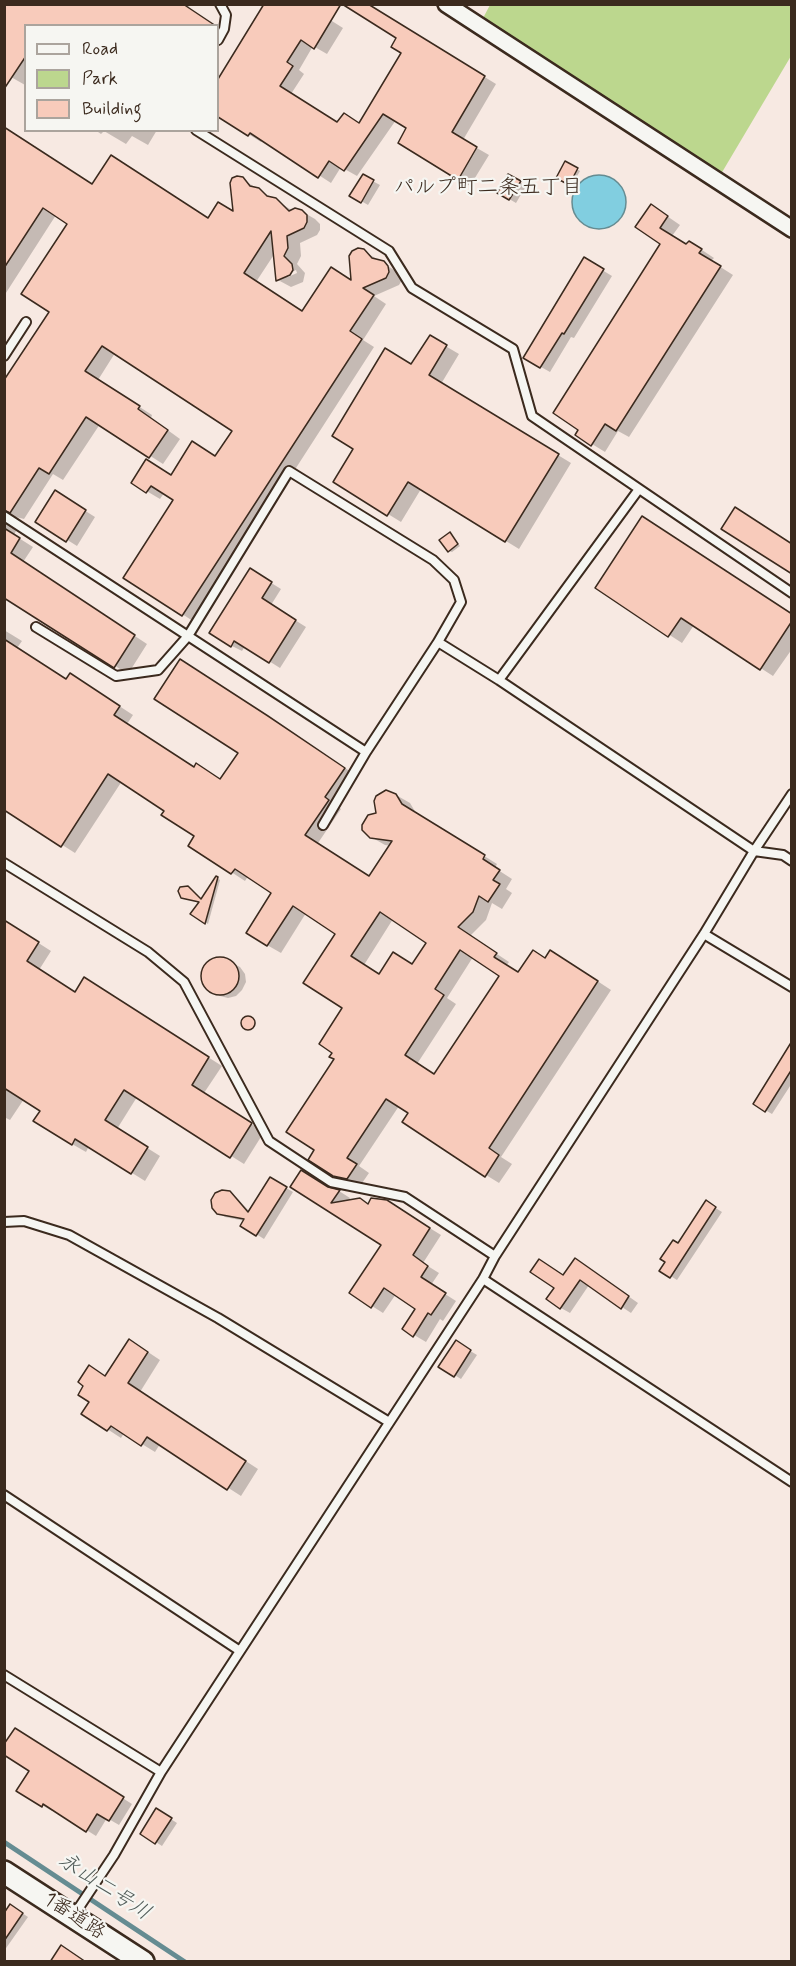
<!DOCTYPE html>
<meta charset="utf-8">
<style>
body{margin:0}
#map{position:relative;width:796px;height:1966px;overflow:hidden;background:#f7e9e2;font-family:Mynerve,sans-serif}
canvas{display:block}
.frame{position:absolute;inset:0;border:6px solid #3b2a1e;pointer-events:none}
.legend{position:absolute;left:24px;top:24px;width:195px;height:108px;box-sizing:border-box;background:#f6f6f2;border:2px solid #aba49d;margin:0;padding:8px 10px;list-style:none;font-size:18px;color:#3b2a1e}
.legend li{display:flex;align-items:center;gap:12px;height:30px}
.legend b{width:30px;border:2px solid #aba49d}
</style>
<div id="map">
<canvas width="796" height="1966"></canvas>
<div class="frame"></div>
<ul class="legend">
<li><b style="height:8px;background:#f6f6f2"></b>Road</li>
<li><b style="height:16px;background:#bcd78e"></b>Park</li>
<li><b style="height:16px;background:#f8cbbb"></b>Building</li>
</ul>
</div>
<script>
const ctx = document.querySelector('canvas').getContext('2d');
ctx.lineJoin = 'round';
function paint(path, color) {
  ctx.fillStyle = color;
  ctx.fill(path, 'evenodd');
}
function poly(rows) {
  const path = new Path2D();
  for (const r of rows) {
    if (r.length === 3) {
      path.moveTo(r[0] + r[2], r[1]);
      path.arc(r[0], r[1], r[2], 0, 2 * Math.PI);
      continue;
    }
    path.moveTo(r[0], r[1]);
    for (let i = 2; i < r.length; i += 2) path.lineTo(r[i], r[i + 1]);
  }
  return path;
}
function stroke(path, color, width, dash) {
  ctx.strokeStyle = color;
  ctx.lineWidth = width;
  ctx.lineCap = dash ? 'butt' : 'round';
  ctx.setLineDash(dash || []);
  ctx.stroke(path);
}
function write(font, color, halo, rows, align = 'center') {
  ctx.font = font + ' Mynerve,"Klee One",sans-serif';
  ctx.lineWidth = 4.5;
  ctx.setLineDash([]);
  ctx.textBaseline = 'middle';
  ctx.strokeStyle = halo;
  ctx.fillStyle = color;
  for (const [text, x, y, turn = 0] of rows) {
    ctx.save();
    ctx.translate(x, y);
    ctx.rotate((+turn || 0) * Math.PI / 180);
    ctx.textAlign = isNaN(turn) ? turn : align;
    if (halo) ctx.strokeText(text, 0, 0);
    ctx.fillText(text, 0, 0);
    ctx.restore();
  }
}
const green = poly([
 [490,5,791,5,791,56,721,174,482,20]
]);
const water = poly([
 [599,202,27]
]);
const shadow = poly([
 [4,4,190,4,188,8,26,26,25,85,4,73],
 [266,4,316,11,343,28,327,54,313,46,299,70,304,74,291,94,338,124,360,124,403,52,398,37,366,4,496,84,463,140,489,155,470,186,458,179,409,127,396,120,357,176,341,167,331,183,263,139,261,142,218,115,218,82],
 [4,128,93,186,209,220,235,214,242,179,293,211,301,211,315,219,320,224,320,230,317,235,300,243,301,256,297,264,305,273,303,282,291,287,278,280,275,253,256,282,303,312,353,282,364,251,402,275,402,280,399,285,374,296,386,304,363,340,374,347,196,623,125,577,175,500,164,493,160,499,133,483,172,476,216,457,234,430,115,353,98,380,152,415,151,418,180,439,163,464,100,424,63,480,53,474,24,519,16,517,11,525,16,531,14,535,33,547,23,562,147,644,128,674,4,596,4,383,51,311,69,223,56,215,4,296],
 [296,270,297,273,288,277,288,274],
 [95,130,157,130,148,145,132,136,126,144,104,131,101,134],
 [566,163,580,171,572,185,558,177],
 [363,176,380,185,368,205,351,195],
 [509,176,526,186,516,203,499,193],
 [664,214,680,225,672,236,687,246,689,243,702,250,714,258,711,261,733,275,629,437,618,431,605,452,592,444,662,244,637,227],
 [584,259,612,276,574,338,571,337,550,372,525,358],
 [430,337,459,354,441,384,571,463,519,549,421,489,401,522,388,514,355,448],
 [65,498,95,517,77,546,37,521],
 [450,534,460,546,452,552,449,551],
 [260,576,281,589,271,605,306,627,280,668,245,646,242,651,232,646],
 [597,588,792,615,792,649,773,676,694,625,682,643],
 [4,630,22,641,17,648,67,681,84,683,133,715,127,724,195,768,221,780,240,753,194,669,314,747,357,776,337,806,341,809,318,843,370,878,391,846,385,845,371,837,377,814,396,795,410,803,416,813,497,864,495,868,512,879,506,889,512,893,502,909,492,903,486,920,470,936,509,962,506,966,519,973,546,959,564,959,611,990,501,1157,512,1164,499,1183,486,1175,399,1106,359,1166,369,1173,360,1186,348,1183,334,1175,316,1150,336,1059,344,1008,337,933,306,913,281,953,267,945,273,893,248,876,245,881,190,845,196,836,166,810,122,781,75,853,4,808],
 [393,919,428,942,413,965,380,975,364,965],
 [473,957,501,975,435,1076,417,1064,456,1004,447,998],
 [217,878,220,880,208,924,192,914],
 [4,921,51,951,39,970,75,993,98,987,222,1066,204,1093,264,1132,244,1164,137,1097,117,1129,160,1156,145,1181,89,1146,86,1152,72,1144,42,1110,24,1099,10,1120,4,1117],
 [216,959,225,959,232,963,240,967,245,974,246,982,242,990,236,996,228,998,220,996,206,986,203,978,204,969,209,962],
 [250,1023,6],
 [792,1047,792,1083,772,1114,755,1104],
 [271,1179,293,1192,264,1239,242,1225,245,1221,225,1217,218,1213,229,1193,236,1197,250,1212],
 [292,1187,330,1189,339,1191,350,1198,348,1202,399,1209,441,1235,423,1263,439,1273,431,1285,456,1301,443,1321,440,1319,426,1342,404,1329,417,1309,396,1294,383,1313,372,1306,383,1245],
 [706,1202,722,1212,677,1280,661,1270],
 [584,1265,638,1303,631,1313,589,1285,570,1313,561,1308,564,1276],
 [462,1346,477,1355,461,1379,440,1366],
 [142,1348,160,1360,140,1392,258,1469,241,1496,160,1444,155,1452,124,1433,121,1438,84,1414,106,1377],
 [24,1736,132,1804,119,1825,107,1818,96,1836,53,1809,52,1811,18,1791,31,1770],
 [163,1814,177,1823,162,1846,142,1833],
 [16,1909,28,1917,4,1951,4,1916]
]);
const stream = poly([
 [4,1842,185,1962]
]);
const building = poly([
 [4,4,183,4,216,26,26,26,26,56,4,89,4,4],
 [264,4,341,4,314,49,301,40,287,62,293,66,280,86,337,122,344,113,359,123,401,53,391,47,396,38,342,4,368,4,485,76,452,132,477,147,458,180,398,143,406,128,383,114,344,171,329,161,318,178,250,133,248,136,218,117,218,79,264,4],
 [4,127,92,184,111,155,208,218,218,202,233,211,230,183,232,178,237,176,243,177,250,186,259,188,267,196,276,198,289,211,295,208,302,210,307,215,307,222,304,228,287,236,288,248,284,256,292,264,293,270,290,275,276,281,271,231,244,273,302,311,331,267,351,280,349,256,352,251,358,248,364,249,372,258,384,261,388,266,389,272,386,278,363,288,374,295,350,331,362,339,182,616,123,578,173,500,151,486,146,493,131,483,146,459,171,475,192,441,215,456,232,431,102,346,85,371,140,406,138,409,168,430,149,458,86,417,49,474,39,468,10,513,4,510,4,380,49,312,21,294,67,224,43,208,4,268,4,127],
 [565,161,578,168,569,185,556,178,565,161],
 [363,174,374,180,361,203,349,196,363,174],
 [508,174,521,181,509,200,497,193,508,174],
 [651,204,668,216,660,228,686,244,689,241,702,249,699,253,721,266,616,431,605,424,591,446,575,435,578,430,553,413,660,244,635,227,651,204],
 [584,257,604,269,564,334,562,333,540,368,523,358,584,257],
 [430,335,447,345,429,375,559,454,505,542,408,482,387,516,333,482,353,449,332,436,385,348,411,364,430,335],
 [55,490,86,510,66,542,35,522,55,490],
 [735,507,792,544,792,574,721,529,735,507],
 [642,516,792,614,792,621,760,670,681,618,668,637,595,588,642,516],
 [4,528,20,538,11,553,135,635,114,668,4,598,4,528],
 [450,532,458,544,448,552,439,540,450,532],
 [250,568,272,582,262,598,296,620,269,663,234,641,231,647,209,633,250,568],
 [4,639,66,679,70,673,120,706,114,715,194,767,196,763,220,779,238,753,154,699,180,659,268,716,345,768,325,797,329,800,305,835,369,876,392,841,370,838,362,830,362,825,368,815,376,813,374,801,376,796,386,790,396,794,402,804,485,855,483,859,500,870,493,880,500,884,488,902,479,896,473,912,458,927,497,953,494,957,518,972,533,950,545,958,550,950,598,981,489,1148,499,1155,485,1177,402,1122,408,1113,386,1099,347,1158,357,1164,347,1179,333,1176,308,1160,314,1150,286,1132,334,1059,329,1057,332,1053,319,1044,342,1008,303,983,335,934,293,906,267,946,246,933,271,893,235,869,231,874,188,846,194,836,161,815,164,811,108,774,61,847,4,810,4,639],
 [380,912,426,943,412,964,393,952,379,974,351,956,380,912],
 [460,950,499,976,434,1074,405,1055,444,995,435,989,460,950],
 [216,876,218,877,205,924,190,914,199,902,181,898,178,891,180,887,188,886,201,899,216,876],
 [4,920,39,942,27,961,75,992,84,977,209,1057,192,1085,252,1123,230,1158,124,1090,105,1120,148,1147,131,1174,75,1139,72,1145,33,1121,40,1111,4,1088,4,920],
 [220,976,19],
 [248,1023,7],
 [792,1041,792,1069,765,1112,753,1104,792,1041],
 [301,1170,328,1187,340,1190,331,1203,360,1198,368,1204,371,1198,387,1200,430,1228,413,1255,428,1266,421,1277,446,1293,431,1315,428,1313,413,1337,402,1329,415,1309,384,1288,371,1308,349,1293,381,1245,290,1187,301,1170],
 [270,1177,287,1187,256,1236,240,1226,244,1219,217,1214,212,1208,211,1200,215,1193,222,1190,230,1191,248,1212,270,1177],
 [706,1200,716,1207,670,1278,659,1271,665,1262,660,1259,673,1240,678,1243,706,1200],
 [575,1258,629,1296,621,1309,580,1280,560,1309,546,1299,554,1288,530,1272,539,1259,563,1275,575,1258],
 [129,1339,148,1352,128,1383,246,1461,227,1490,147,1437,141,1446,111,1426,107,1431,81,1414,89,1402,78,1395,83,1386,78,1382,89,1365,105,1376,129,1339],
 [456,1340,471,1350,454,1377,438,1367,456,1340],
 [15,1728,124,1797,109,1821,97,1814,86,1832,43,1804,42,1807,16,1791,29,1771,4,1755,4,1744,15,1728],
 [156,1808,172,1818,155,1844,140,1834,156,1808],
 [10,1904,23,1913,4,1941,4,1913,10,1904],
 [61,1945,86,1962,50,1962,61,1945]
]);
const lane = poly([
 [218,40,224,29,226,15,220,4],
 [196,130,389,251,412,288,513,349,532,416,792,593],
 [4,356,26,322],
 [4,516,366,752],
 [36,627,116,676,158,670,188,636,289,471,433,560,454,580,461,602,438,642],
 [499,680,639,489],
 [323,825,366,752,438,642,499,680,754,851,783,855,792,861],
 [4,863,148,952,184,982,269,1141,331,1182,405,1197,495,1256],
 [704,934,792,987],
 [4,1222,24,1221,69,1235,218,1318,389,1422],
 [483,1279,792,1482],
 [4,1495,240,1651],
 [4,1675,161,1772],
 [74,1915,114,1855,161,1772,483,1279,495,1256,704,934,754,851,792,794]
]);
const street = poly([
 [446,4,792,229]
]);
const secondary = poly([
 [4,1872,143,1962]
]);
const streetNames = [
 ["1番道路",74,1917,33]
];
const neighbourhoodNames = [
 ["パルプ町二条五丁目",488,189]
];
const waterNames = [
 ["永山二号川",104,1888,33]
];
paint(green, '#bcd78e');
paint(water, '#81cee0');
stroke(water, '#658c92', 1.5);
paint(shadow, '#0003');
stroke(stream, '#658c92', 5);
paint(building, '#f8cbbb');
stroke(building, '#3b2a1e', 1.5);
stroke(lane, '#3b2a1e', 12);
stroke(street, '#3b2a1e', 20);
stroke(secondary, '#3b2a1e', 26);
stroke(lane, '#f6f6f2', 8);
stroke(street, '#f6f6f2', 15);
stroke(secondary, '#f6f6f2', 21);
write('20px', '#3b2a1e', '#f6f6f2', streetNames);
write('21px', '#3b2a1e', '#f6f6f2', neighbourhoodNames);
write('italic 21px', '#505b58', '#f6f6f2', waterNames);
</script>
